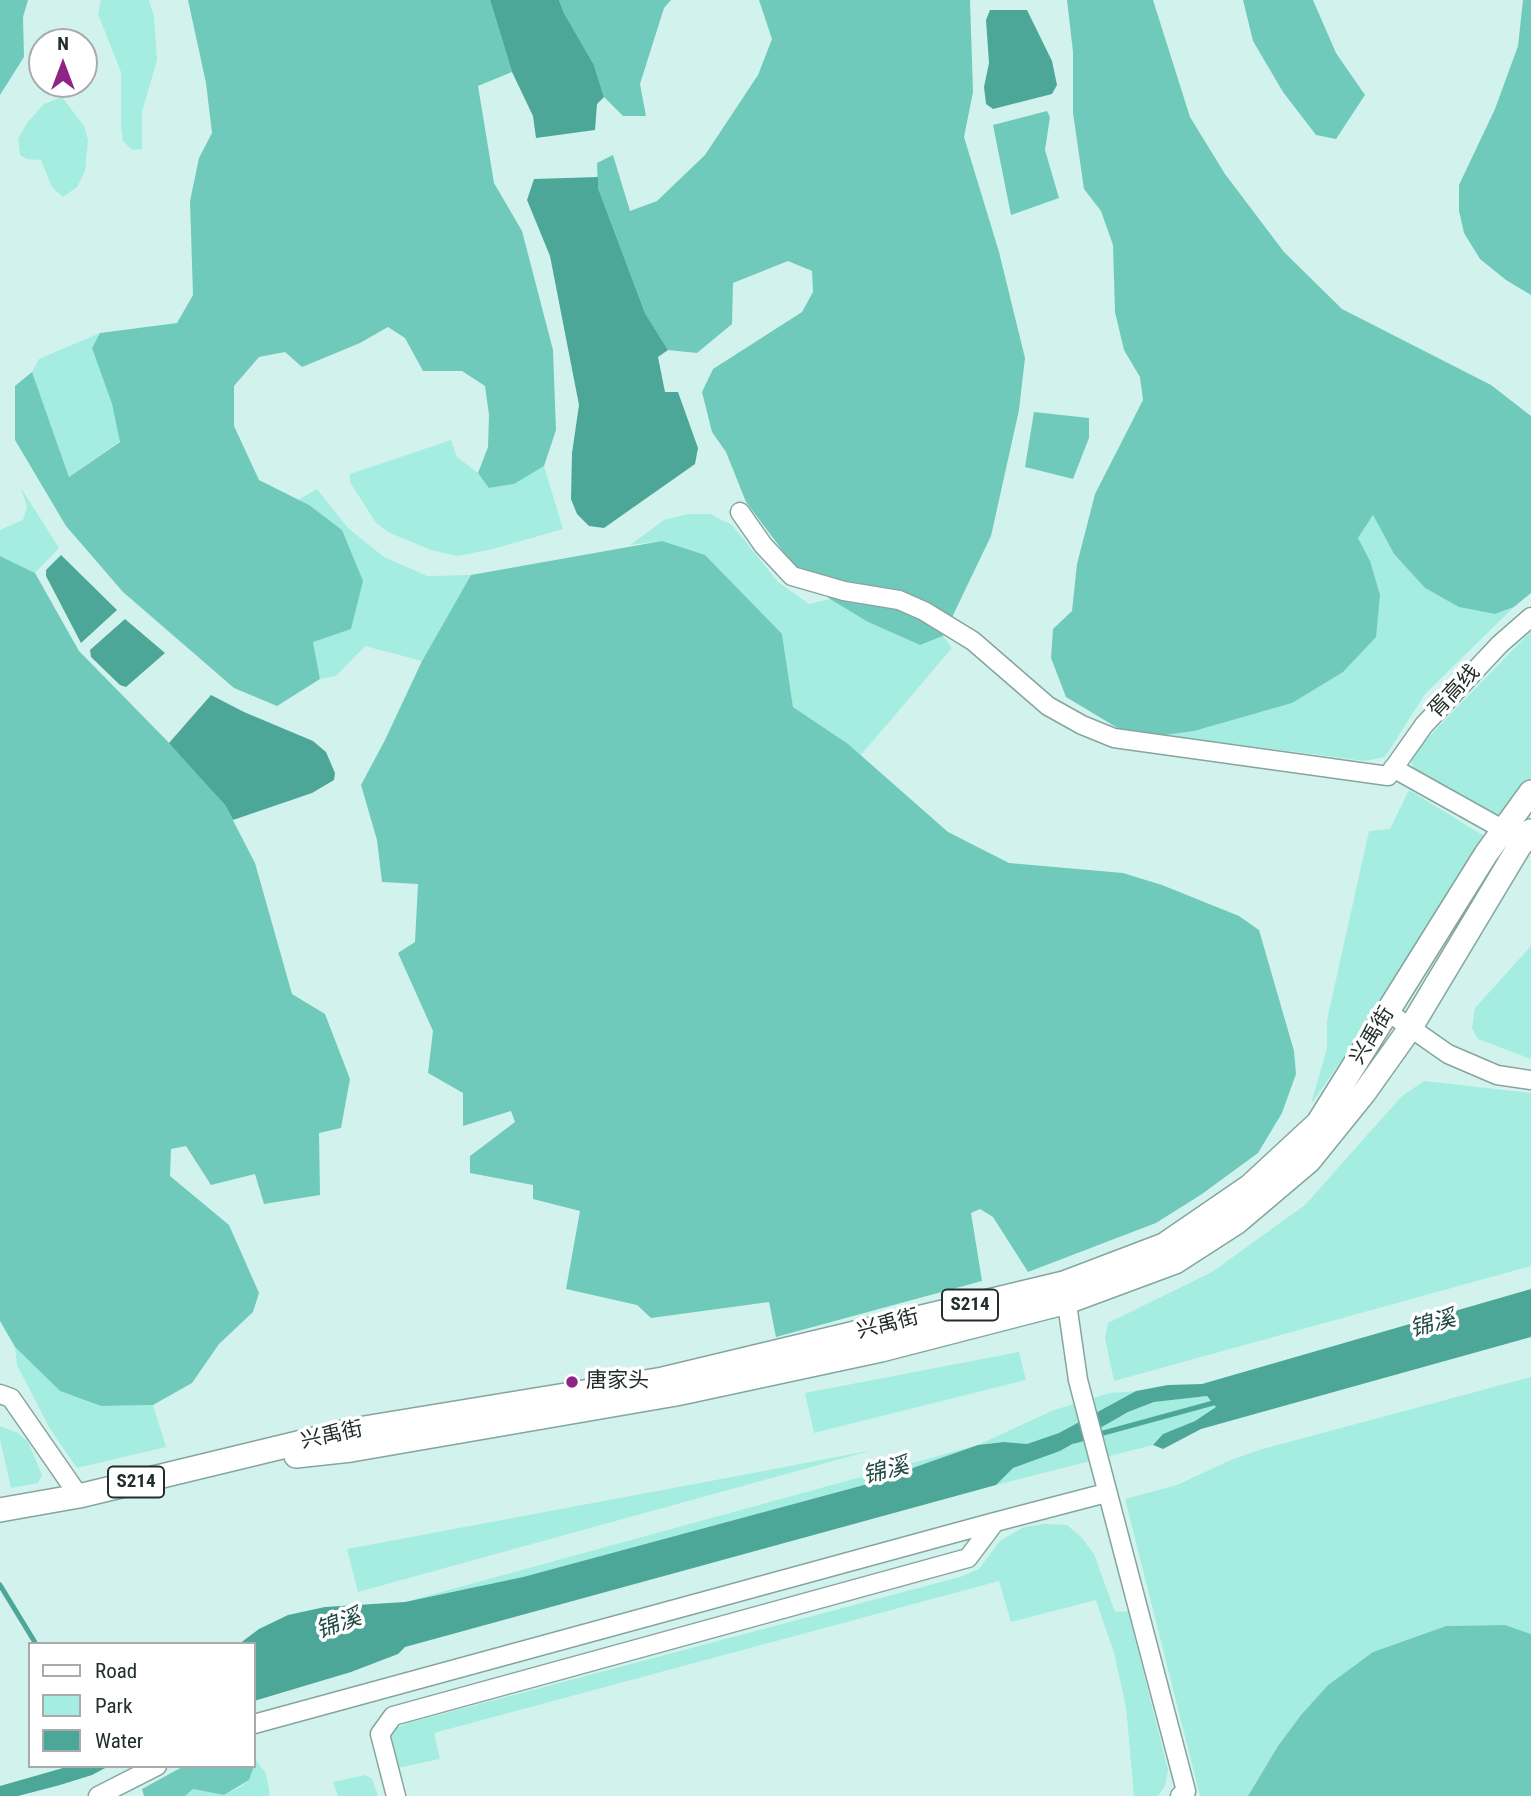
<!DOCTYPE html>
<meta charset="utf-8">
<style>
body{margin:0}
#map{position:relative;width:1531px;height:1796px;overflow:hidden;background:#d2f3ed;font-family:"Roboto Condensed",sans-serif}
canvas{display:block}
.legend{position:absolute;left:28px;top:1642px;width:228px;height:126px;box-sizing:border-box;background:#fff;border:2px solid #a7abab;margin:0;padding:9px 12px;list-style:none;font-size:21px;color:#222e2c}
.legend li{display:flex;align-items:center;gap:14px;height:35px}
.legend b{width:35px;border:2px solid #a7abab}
.north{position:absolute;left:28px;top:28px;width:70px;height:70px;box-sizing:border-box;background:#fff;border:2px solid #a7abab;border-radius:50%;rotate:0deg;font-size:19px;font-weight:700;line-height:28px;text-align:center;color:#222e2c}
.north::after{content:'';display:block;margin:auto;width:24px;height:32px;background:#902386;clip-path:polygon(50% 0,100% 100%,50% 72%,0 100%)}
</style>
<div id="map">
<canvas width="1531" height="1796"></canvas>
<ul class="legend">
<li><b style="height:9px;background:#fff"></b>Road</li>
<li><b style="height:19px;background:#a4ede0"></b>Park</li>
<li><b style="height:19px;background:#4ca799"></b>Water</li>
</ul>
<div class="north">N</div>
</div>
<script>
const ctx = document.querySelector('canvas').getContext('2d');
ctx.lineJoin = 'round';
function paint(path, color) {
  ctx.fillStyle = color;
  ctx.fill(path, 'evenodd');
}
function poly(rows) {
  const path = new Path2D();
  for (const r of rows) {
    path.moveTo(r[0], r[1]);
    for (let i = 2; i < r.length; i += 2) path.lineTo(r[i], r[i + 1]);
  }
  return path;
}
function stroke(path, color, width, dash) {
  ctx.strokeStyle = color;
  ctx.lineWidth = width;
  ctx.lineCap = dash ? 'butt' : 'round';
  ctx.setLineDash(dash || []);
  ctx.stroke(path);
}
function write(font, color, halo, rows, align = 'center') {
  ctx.font = font + ' "Roboto Condensed","Noto Sans SC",sans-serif';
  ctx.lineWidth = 7;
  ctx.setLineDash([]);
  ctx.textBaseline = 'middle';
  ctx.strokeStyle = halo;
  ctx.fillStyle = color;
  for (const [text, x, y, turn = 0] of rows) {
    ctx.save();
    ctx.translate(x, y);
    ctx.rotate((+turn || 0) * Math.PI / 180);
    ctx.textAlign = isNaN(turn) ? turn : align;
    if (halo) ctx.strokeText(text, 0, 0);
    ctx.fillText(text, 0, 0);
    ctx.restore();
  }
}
const green = poly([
 [101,0,149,0,154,17,157,60,142,112,142,149,132,150,123,141,121,125,121,72,98,14],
 [62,97,84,126,88,140,85,171,77,187,63,197,52,187,41,160,27,159,20,155,18,139,27,123,44,104],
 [100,333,92,348,112,404,120,441,69,477,32,372,39,359],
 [451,440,457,457,478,473,490,488,514,484,544,466,563,529,493,549,457,556,431,550,390,533,376,523,350,482,350,474],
 [21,488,59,548,35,573,0,556,0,530,23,520,27,507],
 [317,489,348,528,384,557,427,576,471,575,422,661,365,646,336,676,320,679,313,642,309,505,298,500],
 [688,514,710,514,732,525,778,582,809,604,830,599,868,622,920,645,943,636,952,648,861,755,793,707,782,634,662,541,630,545,664,520],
 [1373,515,1394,554,1425,588,1460,607,1495,614,1514,607,1425,694,1385,757,1365,761,1165,735,1194,731,1292,703,1370,561,1358,538],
 [1531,631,1531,780,1507,814,1497,815,1414,770,1411,760,1418,748],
 [1409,790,1484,836,1372,1017,1311,1104,1327,1048,1327,1020,1369,831,1390,829],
 [1531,946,1531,1059,1478,1039,1472,1028,1475,1008],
 [1424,1081,1531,1093,1531,1266,1114,1381,1105,1338,1108,1323,1212,1272,1305,1205,1401,1097],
 [15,1347,60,1391,101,1406,153,1405,166,1447,77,1468,50,1429,17,1365],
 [1019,1352,1026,1380,814,1433,805,1393],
 [1531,1377,1531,1634,1505,1625,1446,1626,1373,1652,1328,1685,1301,1715,1278,1746,1248,1796,1200,1796,1125,1499,1177,1485,1231,1460,1259,1450],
 [1136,1391,1059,1433,1027,1444,1004,1442,978,1445,864,1485,523,1577,405,1602,978,1445,1054,1410,1110,1393],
 [1207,1396,1216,1407,1195,1421,1163,1434,1153,1445,996,1485,1013,1468,1060,1451,1128,1412,1154,1402],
 [0,1426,18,1433,28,1442,42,1475,38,1483,11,1488,0,1439],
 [873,1450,358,1592,347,1549,748,1474],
 [1044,1524,1067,1525,1082,1538,1094,1554,1115,1612,1128,1611,1168,1770,1165,1786,1158,1796,1134,1796,1126,1707,1114,1653,1096,1600,1011,1622,999,1581,434,1733,440,1759,397,1768,389,1739,392,1730,408,1723,960,1577,979,1569,1000,1541,1024,1527],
 [256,1760,266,1774,270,1796,185,1796,193,1789,224,1795,240,1787,249,1780],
 [365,1775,372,1779,378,1796,338,1796,333,1782]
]);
const forest = poly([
 [0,0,28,0,23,17,24,57,0,95],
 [188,0,490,0,512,72,478,86,494,183,522,231,553,350,556,430,544,466,514,484,489,488,478,473,488,447,489,415,485,386,462,371,423,371,405,338,388,327,360,343,302,367,285,352,259,357,234,386,234,426,259,480,309,505,342,530,363,581,351,629,313,642,320,679,277,706,234,688,123,592,66,526,15,440,15,386,32,372,69,477,120,442,112,404,92,348,100,333,177,323,193,295,190,201,199,158,212,133,206,83],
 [559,0,671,0,664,8,640,84,646,116,623,116,604,97,594,65,564,13],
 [759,0,970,0,973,92,964,137,999,252,1025,358,1019,410,991,536,943,636,920,645,868,622,830,599,801,575,746,502,726,452,712,432,702,392,713,369,802,312,813,292,812,271,788,261,733,283,732,324,697,353,668,350,645,313,598,188,597,163,613,155,630,211,657,201,705,155,758,75,772,39],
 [1067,0,1153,0,1190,117,1225,174,1284,252,1342,309,1491,385,1531,416,1531,593,1514,607,1495,614,1459,607,1425,588,1394,554,1373,515,1358,538,1370,561,1380,595,1376,637,1343,672,1292,703,1194,731,1136,739,1066,697,1051,658,1053,629,1072,611,1077,564,1095,494,1143,400,1140,377,1124,350,1115,312,1113,245,1101,211,1084,189,1073,113,1073,52],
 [1243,0,1313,0,1336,53,1365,95,1336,139,1316,135,1283,92,1253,41],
 [1523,0,1531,0,1531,295,1506,280,1480,259,1464,233,1459,211,1459,185,1495,109,1518,46],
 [1047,111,1050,117,1045,150,1059,198,1011,215,993,125],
 [1034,412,1089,418,1089,438,1073,479,1025,467],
 [662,541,705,555,782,634,793,707,848,744,948,832,1009,863,1123,873,1162,885,1239,916,1259,930,1294,1051,1296,1074,1282,1113,1258,1153,1202,1194,1156,1223,1028,1272,993,1217,980,1209,971,1213,982,1281,776,1337,769,1302,651,1318,637,1305,566,1289,580,1211,533,1199,533,1185,470,1173,470,1156,515,1122,511,1111,463,1126,463,1093,428,1073,433,1031,398,953,415,942,418,884,382,882,377,840,361,785,385,740,422,661,471,575],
 [0,556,35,573,79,651,182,756,225,805,255,863,292,994,325,1014,350,1079,341,1128,319,1133,320,1195,264,1204,255,1174,211,1185,186,1146,171,1149,170,1176,229,1225,259,1293,253,1312,219,1344,192,1383,153,1405,101,1406,60,1391,15,1347,0,1321],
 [1505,1625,1531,1634,1531,1796,1248,1796,1278,1746,1301,1715,1328,1685,1373,1652,1446,1626],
 [184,1766,254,1766,249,1780,224,1795,193,1789,185,1796,144,1796,142,1789]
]);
const water = poly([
 [490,0,559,0,564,13,594,65,604,97,597,104,595,130,536,138,533,116,512,72],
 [990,10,1027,10,1052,61,1057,85,1052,94,993,109,986,104,984,87,989,63,986,20],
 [598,177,598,188,645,313,668,350,658,357,665,392,678,392,698,448,695,464,604,528,589,526,577,514,571,499,572,453,579,405,550,256,527,200,534,179],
 [61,555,117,610,81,643,46,576,46,570],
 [125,619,165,653,126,687,120,685,91,657,90,650],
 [211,695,244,712,313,741,326,752,335,773,334,780,312,793,233,820,225,805,169,743],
 [1531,1289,1531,1337,1201,1429,1163,1449,1153,1445,1163,1434,1195,1421,1216,1407,1207,1396,1154,1402,1128,1412,1060,1451,1013,1468,996,1485,405,1647,398,1654,351,1672,254,1701,254,1644,239,1644,259,1629,288,1615,325,1607,405,1602,523,1577,864,1485,978,1445,1004,1442,1027,1444,1059,1433,1136,1391,1168,1385,1202,1384],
 [70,1766,109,1766,92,1775,60,1785,18,1796,0,1796,0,1786]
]);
const stream = poly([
 [1074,1441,1217,1402],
 [0,1585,36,1644]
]);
const minor = poly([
 [740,512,763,545,792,576,844,591,899,600,924,611,973,641,1048,706,1082,725,1114,738,1388,776,1424,725,1500,644,1531,617],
 [1393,768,1504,830],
 [1388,1012,1448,1054,1497,1075,1531,1080],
 [1065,1290,1078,1380,1186,1791,1180,1796],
 [0,1394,11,1398,79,1496],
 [254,1724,995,1522],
 [98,1796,157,1766],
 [396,1796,380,1734,393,1716,968,1558,995,1522,1106,1493]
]);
const major = poly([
 [296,1456,351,1450,676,1394,881,1350,1067,1302,1175,1262,1237,1222,1309,1161,1364,1093,1411,1027,1519,847,1531,831],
 [0,1510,79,1496,352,1430,663,1379,1064,1283,1164,1245,1250,1186,1318,1123,1486,854,1531,792]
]);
const markers = [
 [572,1382,7,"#902386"]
];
const shields = [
 [970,1305,56],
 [136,1482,56]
];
const shieldNames = [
 ["S214",970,1305],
 ["S214",136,1482]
];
const streetNames = [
 ["胥高线",1455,692,-47],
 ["兴禹街",1373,1036,-58],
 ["兴禹街",888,1325,-14],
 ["兴禹街",332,1436,-12]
];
const poiNames = [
 ["唐家头",586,1382]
];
const waterNames = [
 ["锦溪",1433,1325,-15],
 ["锦溪",886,1472,-14],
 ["锦溪",339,1625,-20]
];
paint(green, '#a4ede0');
paint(forest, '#70cabb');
paint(water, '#4ca799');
stroke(stream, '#4ca799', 5);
stroke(minor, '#85a59f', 21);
stroke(major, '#85a59f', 26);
stroke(minor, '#fff', 18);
stroke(major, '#fff', 23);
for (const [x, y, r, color] of markers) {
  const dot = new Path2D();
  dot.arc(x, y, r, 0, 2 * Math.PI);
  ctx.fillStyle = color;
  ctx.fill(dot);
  stroke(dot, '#fff', 2.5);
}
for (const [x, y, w] of shields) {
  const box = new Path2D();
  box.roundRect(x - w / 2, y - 15.5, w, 31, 5);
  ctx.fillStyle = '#fff';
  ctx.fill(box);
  stroke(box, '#222e2c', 2);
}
write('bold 19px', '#222e2c', null, shieldNames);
write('21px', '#222e2c', '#fff', streetNames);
write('21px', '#222e2c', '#fff', poiNames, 'left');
write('italic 23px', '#214a44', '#fff', waterNames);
</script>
